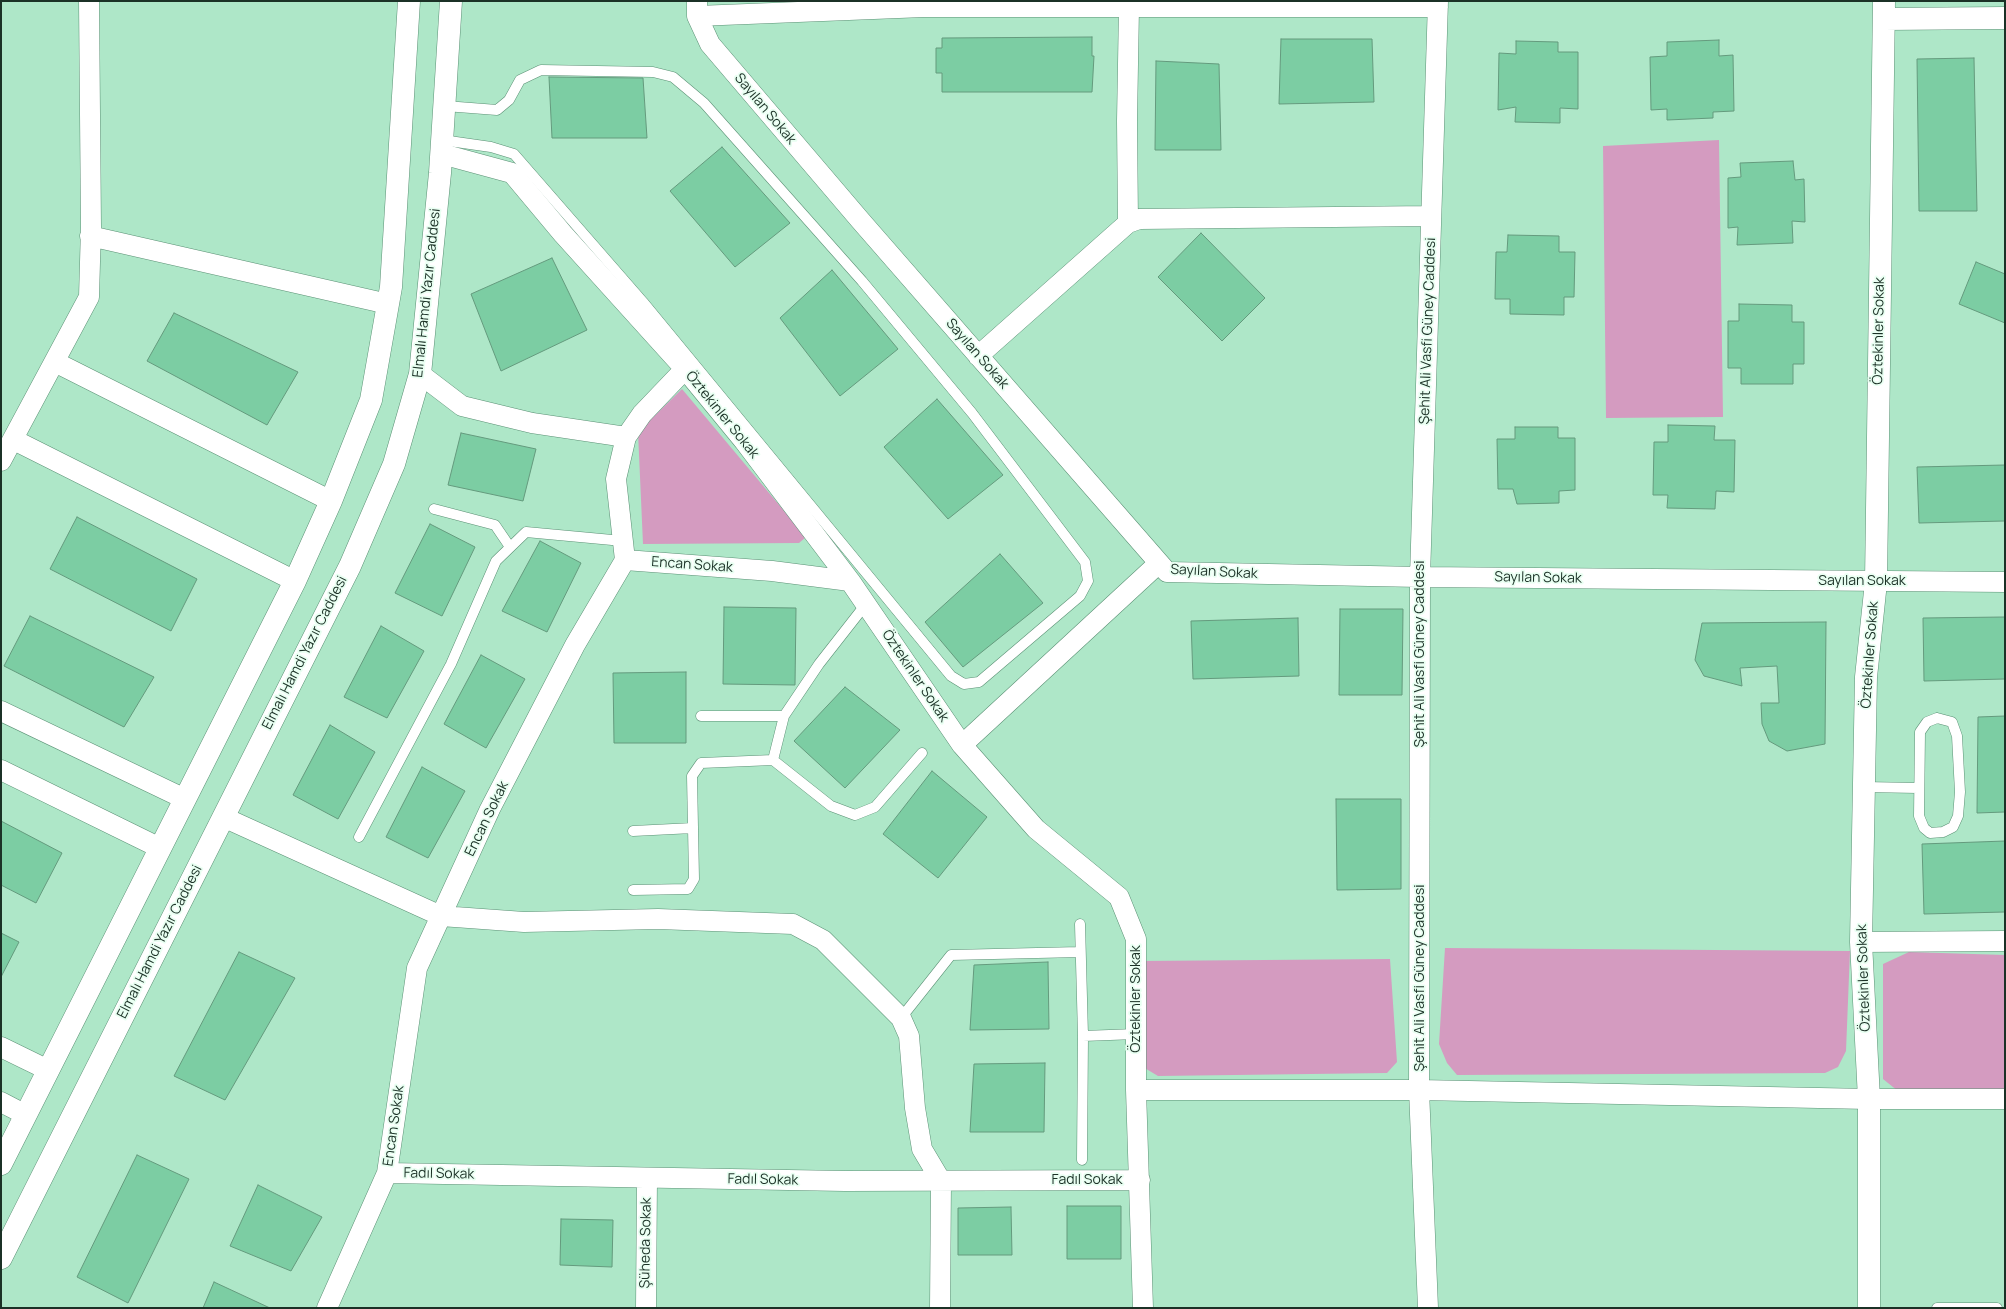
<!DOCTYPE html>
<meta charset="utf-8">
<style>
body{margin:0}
#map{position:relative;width:2006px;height:1309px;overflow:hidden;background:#aee7c8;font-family:Manrope,sans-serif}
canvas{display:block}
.frame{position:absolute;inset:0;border:2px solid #1b3126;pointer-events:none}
</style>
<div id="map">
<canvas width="2006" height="1309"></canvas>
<div class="frame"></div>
</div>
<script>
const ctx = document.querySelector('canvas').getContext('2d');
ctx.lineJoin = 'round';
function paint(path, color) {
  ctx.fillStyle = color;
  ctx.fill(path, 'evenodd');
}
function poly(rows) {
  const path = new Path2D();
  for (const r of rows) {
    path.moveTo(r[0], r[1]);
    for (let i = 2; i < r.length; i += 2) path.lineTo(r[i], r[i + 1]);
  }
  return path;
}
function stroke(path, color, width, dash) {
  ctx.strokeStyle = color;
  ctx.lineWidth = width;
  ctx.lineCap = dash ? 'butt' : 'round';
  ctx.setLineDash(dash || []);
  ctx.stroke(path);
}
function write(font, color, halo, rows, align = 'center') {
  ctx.font = font + ' Manrope,sans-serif';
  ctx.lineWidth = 3.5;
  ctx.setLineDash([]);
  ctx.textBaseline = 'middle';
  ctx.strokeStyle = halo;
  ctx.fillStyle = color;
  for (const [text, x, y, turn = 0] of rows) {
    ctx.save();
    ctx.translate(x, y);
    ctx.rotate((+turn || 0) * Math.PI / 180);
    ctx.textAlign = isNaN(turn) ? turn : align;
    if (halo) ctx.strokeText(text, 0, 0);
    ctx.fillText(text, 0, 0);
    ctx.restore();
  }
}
const green = poly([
 [1719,140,1723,417,1606,418,1603,146],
 [682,389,806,537,799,543,643,544,638,432],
 [1445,948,1850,951,1846,1051,1838,1067,1825,1073,1457,1075,1447,1063,1439,1044],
 [1909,952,2005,955,2005,1089,1898,1091,1883,1079,1883,964],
 [1390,959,1397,1062,1387,1073,1158,1076,1143,1067,1139,961]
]);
const building = poly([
 [1092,37,1092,56,1094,56,1092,92,942,92,942,73,936,73,936,48,942,48,942,38,1092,37],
 [1281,39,1372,39,1374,102,1279,104,1281,39],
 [1719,40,1719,56,1733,55,1734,111,1713,112,1713,118,1667,120,1667,109,1651,110,1650,57,1667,56,1667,42,1719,40],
 [1516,41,1558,42,1558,52,1578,52,1578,109,1560,108,1560,123,1515,122,1516,107,1498,110,1499,53,1516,54,1516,41],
 [1974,58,1977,211,1919,211,1917,59,1974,58],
 [1156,61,1219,64,1221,150,1155,150,1156,61],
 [549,77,643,78,647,138,552,138,549,77],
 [722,147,790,223,735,267,670,191,722,147],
 [1793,161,1795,180,1804,179,1805,222,1792,221,1793,243,1737,245,1738,227,1728,228,1728,178,1741,177,1740,163,1793,161],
 [1201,233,1265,298,1222,341,1158,277,1201,233],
 [1508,235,1559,236,1559,252,1575,252,1574,297,1564,297,1564,315,1510,314,1510,299,1495,299,1496,252,1507,252,1508,235],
 [552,258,587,330,501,371,471,294,552,258],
 [1976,262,2005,274,2005,323,1959,304,1976,262],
 [832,270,898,349,840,396,780,318,832,270],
 [1739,304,1792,305,1792,322,1804,322,1804,364,1793,364,1793,384,1741,384,1741,368,1728,368,1728,321,1739,321,1739,304],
 [174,313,298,372,267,425,147,361,174,313],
 [937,399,1003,475,948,519,884,447,937,399],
 [1668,425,1715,426,1714,440,1735,440,1734,492,1716,491,1715,509,1667,508,1668,495,1653,495,1654,442,1668,442,1668,425],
 [1515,427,1558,427,1558,438,1575,438,1575,490,1559,491,1559,503,1517,504,1513,489,1498,489,1497,439,1515,439,1515,427],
 [461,433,536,449,523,501,448,485,461,433],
 [2005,465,2005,521,1919,523,1917,467,2005,465],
 [77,517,197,579,171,631,50,569,77,517],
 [430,524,475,547,442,616,395,593,430,524],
 [540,541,581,563,547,632,502,611,540,541],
 [1000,554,1043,603,963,667,925,622,1000,554],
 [724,607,796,608,795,685,723,684,724,607],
 [1340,609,1403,609,1402,695,1339,695,1340,609],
 [30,616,154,677,124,727,4,666,30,616],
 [2005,617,2005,679,1924,681,1923,618,2005,617],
 [1298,618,1299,676,1193,679,1191,621,1298,618],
 [1826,622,1825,744,1787,751,1769,741,1762,724,1761,703,1779,703,1777,666,1740,668,1742,686,1704,676,1695,660,1702,623,1826,622],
 [381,626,424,651,387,718,344,697,381,626],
 [481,655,525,679,486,748,444,724,481,655],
 [686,672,686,743,614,743,613,673,686,672],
 [845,687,900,730,845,788,794,741,845,687],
 [2005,716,2005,812,1977,813,1978,717,2005,716],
 [330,725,375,752,338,819,293,795,330,725],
 [422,767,465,791,428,858,386,837,422,767],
 [932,771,987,817,938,878,883,834,932,771],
 [1336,799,1401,799,1401,889,1337,890,1336,799],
 [1,821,62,853,36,903,1,885,1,821],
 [2005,841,2005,912,1924,914,1922,844,2005,841],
 [1,933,19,942,1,977,1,933],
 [239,952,295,978,225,1100,174,1076,239,952],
 [1048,962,1049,1029,970,1030,974,965,1048,962],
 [1045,1063,1044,1132,970,1132,974,1064,1045,1063],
 [137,1155,189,1179,128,1303,77,1277,137,1155],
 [258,1185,322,1217,291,1271,230,1246,258,1185],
 [1067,1206,1121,1206,1121,1259,1067,1259,1067,1206],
 [1011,1207,1012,1255,958,1255,958,1208,1011,1207],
 [561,1219,613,1220,612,1267,560,1265,561,1219],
 [214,1282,270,1308,203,1308,214,1282]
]);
const lane = poly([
 [442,140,491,147,514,154,643,302,951,676,964,684,979,682,1080,596,1088,581,1085,562,972,413,862,281,704,103,673,77,653,72,541,70,520,80,509,100,497,110,445,106],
 [434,509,495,525,510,547],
 [701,716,784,716],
 [1937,718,1952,722,1957,736,1960,792,1958,816,1953,827,1943,832,1930,833,1924,828,1919,816,1920,732,1927,722,1937,718],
 [773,760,784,716,819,664,866,604],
 [1864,787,1918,788],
 [633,831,693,828],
 [359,837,451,664,496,561,526,532,623,541],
 [633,890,688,889,694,879,692,776,701,763,773,760,831,806,855,815,875,807,922,753],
 [1080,924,1083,1036],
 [901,1018,951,955,1080,952],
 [1082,1160,1083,1036,1136,1034],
 [1937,1308,1997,1308]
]);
const street = poly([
 [697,1,697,16,710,44,860,220,1167,572,1420,577,2005,582],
 [697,16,924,7,1438,7],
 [442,154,512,173,563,234,685,369,744,441,850,581,962,745,1036,829,1119,897,1136,939,1136,1090,1143,1308],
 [1128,223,1127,121,1129,7],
 [90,236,388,304],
 [978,356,1128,223,1139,219,1431,216],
 [55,362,331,501],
 [420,374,462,406,532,423,626,437],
 [14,440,295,581],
 [1,461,89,297,91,227,89,1],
 [625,560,616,479,626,437,642,414,685,369],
 [1,711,185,799],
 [962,745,1159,563],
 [1,770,160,848],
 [223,817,441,916,524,922,658,919,793,924,823,940,901,1018,909,1036,915,1108,922,1149,941,1181,940,1308],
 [1861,942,2005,941],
 [1,1047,48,1070],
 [1136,1090,1419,1090,1869,1099,2005,1099],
 [1,1102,26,1115],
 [387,1173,845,1181,1140,1180],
 [327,1308,387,1173,417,968,490,809,575,645,625,560,772,571,850,581],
 [646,1308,647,1178],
 [1428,1308,1419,1090,1420,577,1438,1]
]);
const secondary = poly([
 [1884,19,2005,18],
 [1,1164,295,581,331,501,371,400,391,287,409,1],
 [1,1258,350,566,394,464,420,374,440,173,451,1],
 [1869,1308,1869,1099,1861,942,1866,677,1876,582,1884,1]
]);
const streetNames = [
 ["Sayılan Sokak",765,109,50],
 ["Elmalı Hamdi Yazır Caddesi",427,293,-84],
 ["Şehit Ali Vasfi Güney Caddesi",1428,331,-88],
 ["Öztekinler Sokak",1879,331,-89],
 ["Sayılan Sokak",977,354,49],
 ["Öztekinler Sokak",722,415,51],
 ["Encan Sokak",692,565,4],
 ["Sayılan Sokak",1214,572,3],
 ["Sayılan Sokak",1538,578,1],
 ["Sayılan Sokak",1862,581],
 ["Elmalı Hamdi Yazır Caddesi",305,653,-63],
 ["Şehit Ali Vasfi Güney Caddesi",1420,654,-90],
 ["Öztekinler Sokak",1870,655,-86],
 ["Öztekinler Sokak",915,676,56],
 ["Encan Sokak",487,819,-64],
 ["Elmalı Hamdi Yazır Caddesi",160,942,-63],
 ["Şehit Ali Vasfi Güney Caddesi",1420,978,-90],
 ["Öztekinler Sokak",1864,978,-92],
 ["Öztekinler Sokak",1136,999,-90],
 ["Encan Sokak",394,1126,-82],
 ["Fadıl Sokak",439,1174,1],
 ["Fadıl Sokak",763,1180,1],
 ["Fadıl Sokak",1087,1180],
 ["Şüheda Sokak",646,1243,-89]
];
paint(green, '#d49bc0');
paint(building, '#7ccda3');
stroke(building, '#649a7d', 1);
stroke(lane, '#5b9175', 11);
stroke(street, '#5b9175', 21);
stroke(secondary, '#5b9175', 23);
stroke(lane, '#fff', 10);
stroke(street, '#fff', 20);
stroke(secondary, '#fff', 22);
write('14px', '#1b3126', '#e9fff2', streetNames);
</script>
